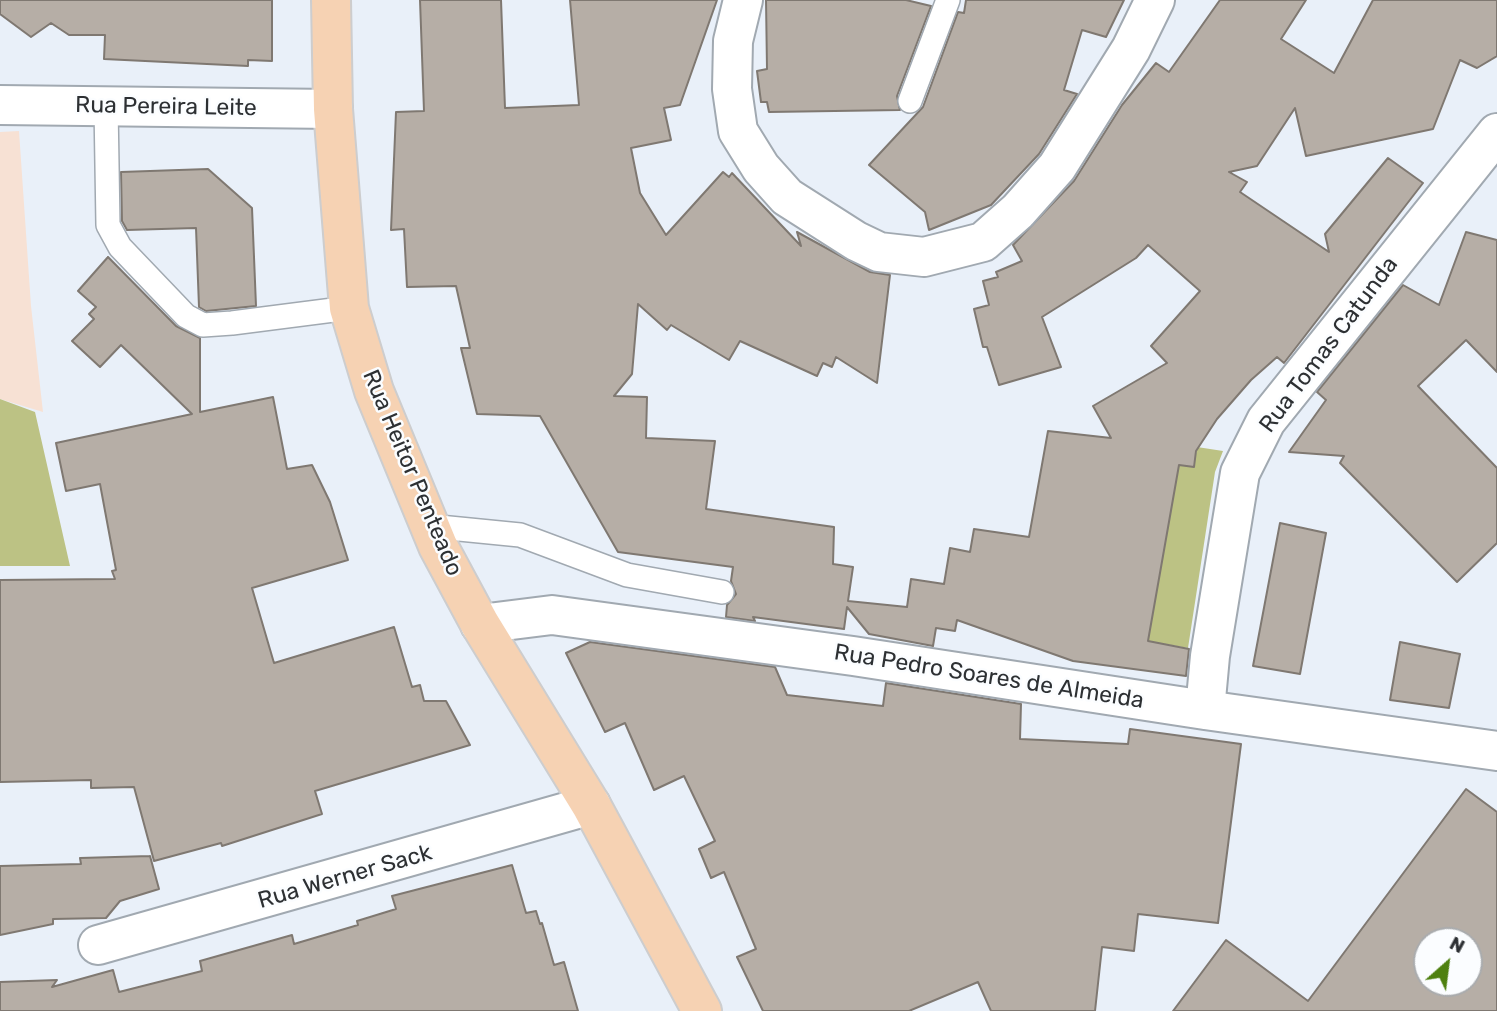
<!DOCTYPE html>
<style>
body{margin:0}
#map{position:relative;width:1497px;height:1011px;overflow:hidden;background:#e9f0f9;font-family:Rubik,sans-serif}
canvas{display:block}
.north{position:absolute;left:1413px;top:927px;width:70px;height:70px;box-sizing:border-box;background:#fbfdff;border:2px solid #a9abad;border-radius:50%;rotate:28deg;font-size:19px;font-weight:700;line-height:28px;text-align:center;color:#2d3033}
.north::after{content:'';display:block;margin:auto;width:24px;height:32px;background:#4e800f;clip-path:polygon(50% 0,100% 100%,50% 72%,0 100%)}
</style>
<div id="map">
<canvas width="1497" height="1011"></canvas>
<div class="north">N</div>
</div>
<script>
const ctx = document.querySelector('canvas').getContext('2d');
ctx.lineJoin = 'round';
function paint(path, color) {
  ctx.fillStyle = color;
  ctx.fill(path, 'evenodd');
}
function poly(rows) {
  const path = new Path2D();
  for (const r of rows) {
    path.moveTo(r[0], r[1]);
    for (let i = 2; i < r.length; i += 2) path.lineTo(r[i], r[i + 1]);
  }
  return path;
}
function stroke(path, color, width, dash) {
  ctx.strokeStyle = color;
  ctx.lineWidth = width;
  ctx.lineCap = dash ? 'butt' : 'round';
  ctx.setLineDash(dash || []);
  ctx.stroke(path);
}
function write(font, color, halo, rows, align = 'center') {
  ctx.font = font + ' Rubik,sans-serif';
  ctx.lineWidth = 5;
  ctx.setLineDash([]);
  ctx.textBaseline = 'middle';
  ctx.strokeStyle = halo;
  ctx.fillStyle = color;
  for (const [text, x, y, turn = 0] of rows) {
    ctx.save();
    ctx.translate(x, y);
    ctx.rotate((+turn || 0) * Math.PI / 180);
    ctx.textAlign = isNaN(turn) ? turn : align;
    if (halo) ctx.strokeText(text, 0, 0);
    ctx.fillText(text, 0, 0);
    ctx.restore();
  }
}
const commercial = poly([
 [19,131,31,306,43,412,0,399,0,132]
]);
const green = poly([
 [0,399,35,412,70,566,0,566],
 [1197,447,1223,451,1215,472,1188,648,1148,641,1179,465,1194,467]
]);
const building = poly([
 [0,0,272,0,272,61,248,60,248,66,104,59,105,35,69,35,51,23,31,37,0,14,0,0],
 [420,0,501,0,505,108,579,105,570,0,717,0,680,105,664,108,671,140,631,148,640,193,666,235,723,172,729,177,732,173,801,246,797,232,870,272,890,275,877,383,836,357,832,367,823,363,817,376,740,341,729,360,671,325,667,330,638,304,632,374,614,396,647,397,646,438,715,441,706,509,834,527,833,564,853,567,848,601,907,607,911,579,944,584,950,548,970,552,974,529,1029,537,1048,431,1111,438,1093,406,1167,363,1151,346,1200,291,1148,245,1136,258,1042,317,1061,367,999,385,987,347,983,347,974,309,989,305,983,281,998,277,996,272,1022,261,1013,245,1074,181,1122,105,1156,63,1169,72,1220,0,1306,0,1281,39,1334,73,1373,0,1497,0,1497,56,1477,68,1460,60,1433,129,1306,156,1295,108,1257,166,1229,172,1247,182,1240,192,1329,252,1325,234,1388,158,1423,183,1284,363,1277,357,1251,380,1217,419,1196,451,1194,467,1179,465,1148,641,1189,649,1186,676,1073,661,957,620,955,631,936,628,933,646,869,634,847,607,844,629,753,617,755,621,726,617,727,605,736,594,731,581,733,567,618,552,540,416,477,414,461,348,470,348,456,286,407,287,404,229,391,230,396,112,424,111,420,0],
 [766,0,906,0,931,6,897,96,900,110,769,112,767,102,761,102,757,71,767,69,766,0],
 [966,0,1124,0,1106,37,1082,30,1064,90,1077,94,1039,154,991,205,929,230,925,212,869,165,923,107,958,12,964,13,966,0],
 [208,169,252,208,256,306,206,311,199,307,196,228,127,230,122,221,121,172,208,169],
 [1466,232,1497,240,1497,372,1466,340,1418,386,1497,468,1497,543,1457,582,1340,463,1344,456,1289,452,1326,400,1317,392,1403,285,1439,305,1466,232],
 [108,257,176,326,200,338,200,412,273,397,287,469,312,465,330,502,348,560,252,588,274,663,394,627,412,687,420,685,424,701,446,701,470,745,315,791,322,814,222,846,221,843,154,861,134,787,91,788,91,780,0,782,0,580,115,579,112,571,116,570,100,484,66,491,56,443,192,414,121,345,100,367,72,341,94,319,89,314,96,307,78,291,108,257],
 [1280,523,1326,533,1300,674,1253,666,1280,523],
 [590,642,775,667,787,695,883,706,886,683,1021,704,1020,739,1128,744,1130,729,1241,744,1218,923,1138,914,1134,951,1102,947,1095,1011,991,1011,978,982,909,1011,763,1011,737,957,756,949,724,872,711,878,699,849,715,841,684,776,654,790,625,723,605,732,566,653,590,642],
 [1400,642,1460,654,1449,708,1390,700,1400,642],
 [1466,789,1497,812,1497,1011,1173,1011,1226,940,1308,1001,1466,789],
 [1427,941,1469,941,1469,983,1427,983,1427,941],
 [150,856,159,889,120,901,106,918,53,919,53,924,0,935,0,866,81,864,80,858,150,856],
 [512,865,526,913,536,911,540,924,542,923,554,965,564,962,578,1011,0,1011,0,982,57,980,52,987,113,970,119,992,202,971,200,961,292,935,294,944,358,925,357,921,396,909,392,896,512,865]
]);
const service = poly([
 [910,101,948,0],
 [106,106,108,225,120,247,186,316,203,325,232,323,349,308],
 [429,526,520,535,627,575,722,592]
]);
const minor = poly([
 [743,0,733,41,732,89,738,131,761,168,787,197,856,241,879,252,924,257,983,242,1018,211,1057,167,1131,49,1155,0],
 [480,624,552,615,853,656,1205,710,1497,751],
 [1205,710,1210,656,1240,473,1266,421,1497,133],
 [98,945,591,805]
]);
const tertiary = poly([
 [0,105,333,109]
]);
const primary = poly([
 [331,0,333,109,349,308,374,391,438,546,480,624,591,805,702,1011]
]);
const streetNames = [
 ["Rua Pereira Leite",166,107,1],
 ["Rua Tomas Catunda",1329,345,-53],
 ["Rua Heitor Penteado",412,473,67],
 ["Rua Pedro Soares de Almeida",989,677,9],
 ["Rua Werner Sack",345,877,-16]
];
paint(commercial, '#f7e1d4');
paint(green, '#bcc284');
paint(building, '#b6aea6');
stroke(building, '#7f7871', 2);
stroke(service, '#a1a9b1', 26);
stroke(minor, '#a1a9b1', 42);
stroke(tertiary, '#a1a9b1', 42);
stroke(primary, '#cdcdce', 42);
stroke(service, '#fff', 23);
stroke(minor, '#fff', 38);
stroke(tertiary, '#fff', 38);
stroke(primary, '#f6d2b3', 38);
write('23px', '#2d3033', '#fbfdff', streetNames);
</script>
